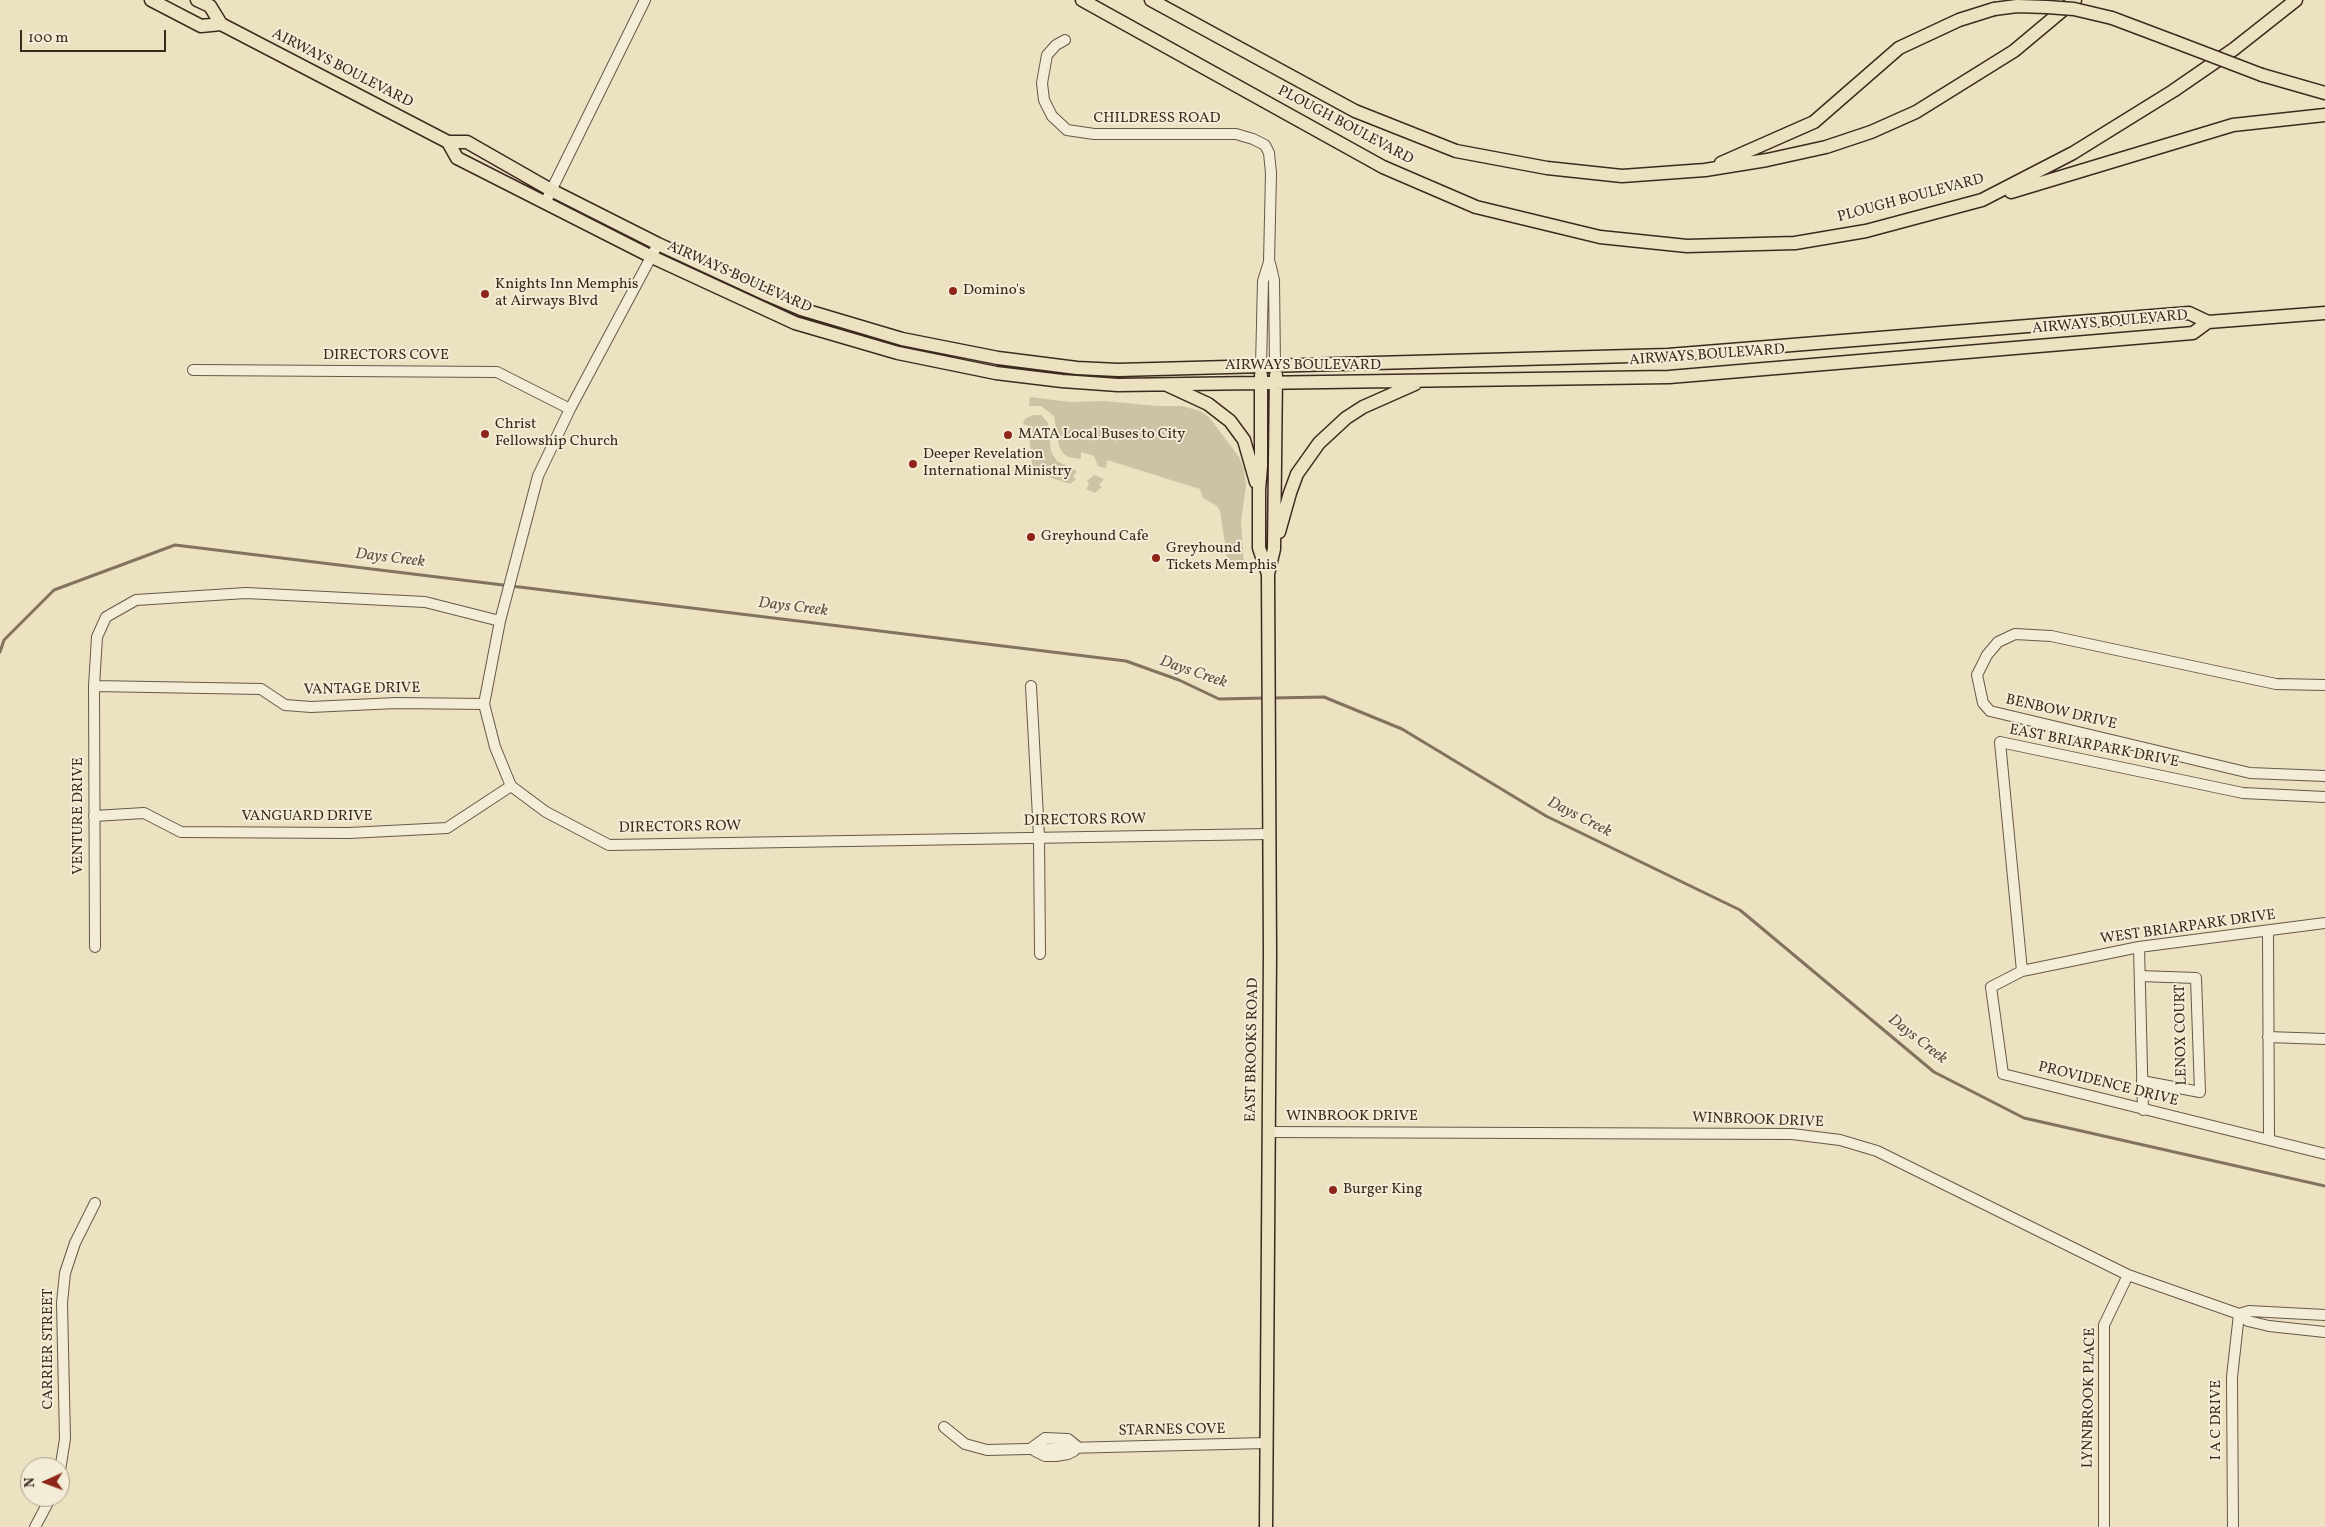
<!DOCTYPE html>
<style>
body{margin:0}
#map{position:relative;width:2325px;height:1527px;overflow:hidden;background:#ece1c1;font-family:Vollkorn,serif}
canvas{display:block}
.north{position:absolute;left:20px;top:1457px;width:50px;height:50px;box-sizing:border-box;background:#f3ecd7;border:1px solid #a99f8d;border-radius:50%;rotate:268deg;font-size:14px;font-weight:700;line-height:20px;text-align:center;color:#3b2b1f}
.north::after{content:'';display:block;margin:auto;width:18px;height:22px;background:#8f2418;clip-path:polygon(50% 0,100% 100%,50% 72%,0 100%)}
.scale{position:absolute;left:20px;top:30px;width:146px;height:22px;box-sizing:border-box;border:2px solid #3b2b1f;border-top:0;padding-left:6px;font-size:15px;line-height:18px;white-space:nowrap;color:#3b2b1f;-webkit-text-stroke:4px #f3ecd7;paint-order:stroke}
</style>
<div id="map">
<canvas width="2325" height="1527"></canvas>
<div class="north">N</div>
<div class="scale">100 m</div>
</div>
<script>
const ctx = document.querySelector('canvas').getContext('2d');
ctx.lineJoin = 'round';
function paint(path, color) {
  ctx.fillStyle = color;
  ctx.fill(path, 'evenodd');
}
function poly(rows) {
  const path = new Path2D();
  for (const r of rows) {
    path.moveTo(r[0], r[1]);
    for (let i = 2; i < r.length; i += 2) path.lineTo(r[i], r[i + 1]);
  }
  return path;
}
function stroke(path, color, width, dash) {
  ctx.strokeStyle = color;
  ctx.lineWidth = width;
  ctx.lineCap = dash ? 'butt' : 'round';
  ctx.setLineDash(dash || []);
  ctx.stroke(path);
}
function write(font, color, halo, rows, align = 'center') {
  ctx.font = font + ' Vollkorn,serif';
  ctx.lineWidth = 4;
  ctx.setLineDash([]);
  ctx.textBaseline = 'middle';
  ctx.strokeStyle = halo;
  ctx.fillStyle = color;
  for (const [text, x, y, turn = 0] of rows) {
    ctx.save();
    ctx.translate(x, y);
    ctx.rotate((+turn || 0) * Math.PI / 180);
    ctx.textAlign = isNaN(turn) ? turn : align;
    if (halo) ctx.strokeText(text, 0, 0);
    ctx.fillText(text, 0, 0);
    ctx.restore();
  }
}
const green = poly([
 [1030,397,1070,402,1105,401,1157,406,1182,406,1200,411,1209,417,1239,457,1244,469,1246,485,1241,522,1244,566,1234,565,1227,557,1220,511,1217,506,1203,498,1200,489,1107,460,1106,468,1098,466,1094,456,1081,452,1081,459,1068,457,1064,454,1059,447,1054,416,1041,406,1029,406],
 [1033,415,1041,415,1048,423,1051,451,1057,461,1077,471,1073,477,1076,479,1070,484,1033,472,1028,426,1023,424,1025,419],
 [1094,475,1104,479,1099,485,1102,487,1095,493,1086,489,1089,484,1087,481]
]);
const stream = poly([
 [0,652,4,640,54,590,175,545,1126,661,1179,680,1219,699,1266,698],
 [1273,698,1324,697,1402,729,1546,816,1740,910,1934,1072,2024,1118,2325,1186]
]);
const minor = poly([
 [1065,40,1056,45,1047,55,1042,83,1044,100,1052,116,1067,130,1094,134,1236,134,1253,139,1265,145,1269,153,1271,173,1269,262,1263,281,1261,366],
 [545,203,645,0],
 [658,244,570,409,538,476,500,621,484,704,495,747,511,786,546,812,609,845,1268,834],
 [1270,263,1274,280,1275,365],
 [193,370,497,372,570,409],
 [2325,685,2276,684,2051,636,2015,634,1998,642,1987,655,1977,675,1983,703,1990,711,2250,773,2325,776],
 [94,686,261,689,285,705,311,707,396,703,484,704],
 [1031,686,1039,836,1040,954],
 [94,816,144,813,181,832,349,833,447,828,511,786],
 [2325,923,2139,947,2022,971,1991,987,2003,1074,2325,1154],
 [2268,932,2269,1139],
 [95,947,94,686,97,637,106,617,136,600,246,593,425,602,500,621],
 [2139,947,2143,1110],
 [2022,971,2000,742,2243,793,2325,797],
 [2140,976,2196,978,2200,1092,2142,1081],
 [2268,1037,2325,1039],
 [1268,1132,1792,1134,1840,1140,1877,1151,2128,1275,2239,1314,2248,1321,2269,1326,2325,1332],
 [2239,1314,2249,1311,2325,1315],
 [944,1427,965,1444,987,1450,1266,1443],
 [1030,1449,1045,1438,1068,1439,1079,1448],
 [1035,1451,1045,1456,1056,1456,1068,1454,1074,1451],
 [60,1470,65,1439,62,1303,65,1273,75,1243,95,1203],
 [35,1527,51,1497],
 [2104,1527,2104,1325,2128,1275],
 [2233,1527,2232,1377,2239,1314]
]);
const major = poly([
 [151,0,201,26,221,24],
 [197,0,210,6,221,24,448,142,467,142,551,190,658,244,766,294,801,309,902,339,998,358,1077,368,1118,370,1668,355,2189,313,2208,322,2325,313],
 [1082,0,1383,167,1476,207,1600,237,1687,246,1795,243,1866,231,1982,200,2073,153,2173,91,2234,49,2296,0],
 [1151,0,1355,111,1456,151,1547,168,1622,176,1705,170,1767,160,1826,147,1871,132,1916,112,2014,51,2075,0],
 [2112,18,2173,41],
 [2262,75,2325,93],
 [448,142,457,158,652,257,795,323,898,353,996,373,1062,381,1118,385,1669,377,2193,333,2208,322],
 [1721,163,1814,122,1899,48,1959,20,1994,9],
 [2011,192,2233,125,2325,115],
 [1261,375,1261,466,1259,490,1259,548,1268,574],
 [1167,385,1208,404,1230,421,1244,440,1256,482],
 [1279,532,1290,493,1297,474,1319,443,1346,418,1363,407,1415,384],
 [1266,1527,1270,953,1268,574,1274,549,1276,375]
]);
const majorBridge = poly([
 [1994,9,2017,6,2047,7,2074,9,2112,18],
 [2173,41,2262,75]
]);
const markers = [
 [953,291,5,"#8f2418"],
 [485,294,5,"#8f2418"],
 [485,434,5,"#8f2418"],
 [1008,435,5,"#8f2418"],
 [913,464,5,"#8f2418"],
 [1031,537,5,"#8f2418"],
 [1156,558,5,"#8f2418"],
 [1333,1190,5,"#8f2418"]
];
const streetNames = [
 ["AIRWAYS BOULEVARD",342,69,27],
 ["CHILDRESS ROAD",1157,119],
 ["PLOUGH BOULEVARD",1345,126,28],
 ["PLOUGH BOULEVARD",1911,199,-15],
 ["AIRWAYS BOULEVARD",739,278,24],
 ["AIRWAYS BOULEVARD",2110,323,-5],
 ["DIRECTORS COVE",386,356],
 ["AIRWAYS BOULEVARD",1707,356,-4],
 ["AIRWAYS BOULEVARD",1303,366],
 ["VANTAGE DRIVE",362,690,-1],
 ["BENBOW DRIVE",2061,713,13],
 ["EAST BRIARPARK DRIVE",2094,747,11],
 ["VENTURE DRIVE",79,816,-90],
 ["VANGUARD DRIVE",307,817],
 ["DIRECTORS ROW",1085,821,-1],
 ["DIRECTORS ROW",680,828,-1],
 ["WEST BRIARPARK DRIVE",2188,928,-8],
 ["LENOX COURT",2182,1035,-91],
 ["EAST BROOKS ROAD",1253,1050,-89],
 ["PROVIDENCE DRIVE",2108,1085,14],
 ["WINBROOK DRIVE",1352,1117],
 ["WINBROOK DRIVE",1758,1121,2],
 ["CARRIER STREET",49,1349,-90],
 ["LYNNBROOK PLACE",2090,1398,-89],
 ["I A C DRIVE",2217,1420,-90],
 ["STARNES COVE",1172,1431,-1]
];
const poiNames = [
 ["Knights Inn Memphis",495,285],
 ["at Airways Blvd",495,302],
 ["Domino's",963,291],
 ["Christ",495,425],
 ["Fellowship Church",495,442],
 ["MATA Local Buses to City",1018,435],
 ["Deeper Revelation",923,455],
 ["International Ministry",923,472],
 ["Greyhound Cafe",1041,537],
 ["Greyhound",1166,549],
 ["Tickets Memphis",1166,566],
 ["Burger King",1343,1190]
];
const waterNames = [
 ["Days Creek",390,559,7],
 ["Days Creek",793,608,7],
 ["Days Creek",1193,673,19],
 ["Days Creek",1579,818,27],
 ["Days Creek",1917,1040,38]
];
paint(green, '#cec2a5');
stroke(stream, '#81735f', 3);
stroke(minor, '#675848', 12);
stroke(major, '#3b2b1f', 15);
stroke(minor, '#f3ecd7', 10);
stroke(major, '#ece1c1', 12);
stroke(majorBridge, '#3b2b1f', 15, []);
stroke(majorBridge, '#ece1c1', 12);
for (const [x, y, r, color] of markers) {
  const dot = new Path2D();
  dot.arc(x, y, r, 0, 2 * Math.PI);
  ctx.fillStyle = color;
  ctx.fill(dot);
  stroke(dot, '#f3ecd7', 2);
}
write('15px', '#3b2b1f', '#f3ecd7', streetNames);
write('15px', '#3b2b1f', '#f3ecd7', poiNames, 'left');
write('italic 16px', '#5e4f3f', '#f3ecd7', waterNames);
</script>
